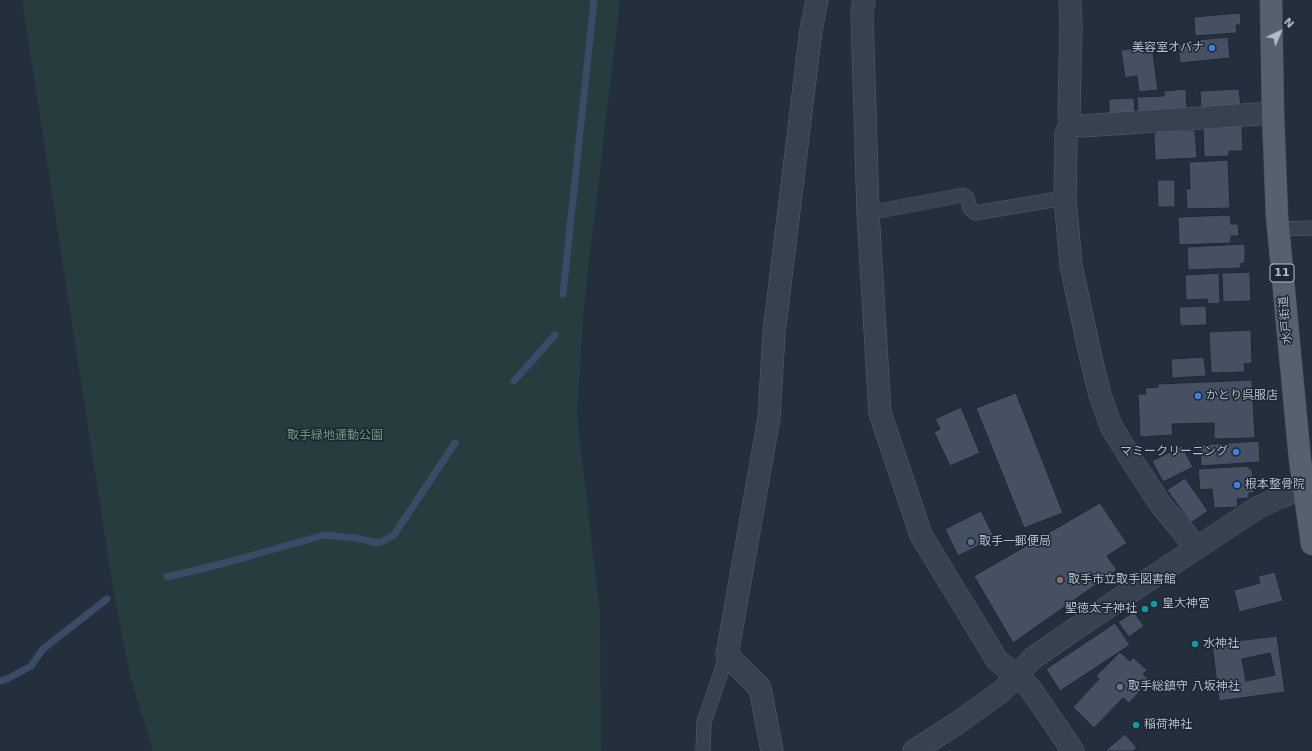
<!DOCTYPE html>
<meta charset="utf-8">
<style>
body{margin:0}
#map{position:relative;width:1312px;height:751px;overflow:hidden;background:#242f3e;font-family:"DejaVu Sans",sans-serif}
canvas{display:block}
.north{position:absolute;left:1260px;top:12px;width:40px;height:40px;-webkit-text-stroke:3px #1d2633;paint-order:stroke;rotate:44deg;font-size:11px;font-weight:700;line-height:16px;text-align:center;color:#b4bcc9}
.north::after{content:'';display:block;margin:auto;width:14px;height:18px;background:#b4bcc9;clip-path:polygon(50% 0,100% 100%,50% 72%,0 100%)}
</style>
<div id="map">
<canvas width="1312" height="751"></canvas>
<div class="north">N</div>
</div>
<script>
const ctx = document.querySelector('canvas').getContext('2d');
ctx.lineJoin = 'round';
function paint(path, color) {
  ctx.fillStyle = color;
  ctx.fill(path, 'evenodd');
}
function poly(rows) {
  const path = new Path2D();
  for (const r of rows) {
    path.moveTo(r[0], r[1]);
    for (let i = 2; i < r.length; i += 2) path.lineTo(r[i], r[i + 1]);
  }
  return path;
}
function stroke(path, color, width, dash) {
  ctx.strokeStyle = color;
  ctx.lineWidth = width;
  ctx.lineCap = dash ? 'butt' : 'round';
  ctx.setLineDash(dash || []);
  ctx.stroke(path);
}
function write(font, color, halo, rows, align = 'center') {
  ctx.font = font + ' "DejaVu Sans","Noto Sans JP",sans-serif';
  ctx.lineWidth = 3;
  ctx.setLineDash([]);
  ctx.textBaseline = 'middle';
  ctx.strokeStyle = halo;
  ctx.fillStyle = color;
  for (const [text, x, y, turn = 0] of rows) {
    ctx.save();
    ctx.translate(x, y);
    ctx.rotate((+turn || 0) * Math.PI / 180);
    ctx.textAlign = isNaN(turn) ? turn : align;
    if (halo) ctx.strokeText(text, 0, 0);
    ctx.fillText(text, 0, 0);
    ctx.restore();
  }
}
const green = poly([
 [22,0,620,0,584,306,577,414,600,614,601,751,153,751,130,676,112,582]
]);
const stream = poly([
 [563,294,594,0],
 [514,381,555,335],
 [167,577,225,563,324,535,356,538,379,543,394,535,455,443],
 [0,681,7,679,31,666,43,649,107,599]
]);
const building = poly([
 [1240,13,1241,25,1236,25,1237,33,1195,36,1194,17,1240,13],
 [1228,37,1230,58,1180,63,1178,45,1198,43,1197,40,1228,37],
 [1152,46,1158,90,1139,92,1137,76,1125,78,1121,50,1152,46],
 [1186,89,1187,110,1138,114,1137,97,1164,96,1164,91,1186,89],
 [1239,89,1241,107,1201,109,1200,91,1239,89],
 [1134,98,1135,114,1109,115,1109,99,1134,98],
 [1242,125,1243,151,1229,151,1229,156,1204,157,1203,127,1242,125],
 [1195,130,1197,158,1155,160,1154,135,1157,131,1195,130],
 [1228,160,1230,208,1187,209,1186,189,1190,189,1189,162,1228,160],
 [1157,180,1175,180,1175,207,1158,207,1157,180],
 [1230,215,1231,224,1238,224,1239,236,1231,236,1231,243,1179,245,1178,217,1230,215],
 [1245,244,1245,263,1241,263,1241,268,1188,270,1187,247,1245,244],
 [1250,272,1251,301,1223,302,1222,273,1250,272],
 [1219,273,1220,303,1208,304,1207,299,1186,300,1185,275,1219,273],
 [1206,306,1207,325,1180,326,1179,307,1206,306],
 [1251,330,1252,363,1244,364,1245,372,1211,373,1209,332,1251,330],
 [1204,357,1206,376,1172,378,1171,359,1204,357],
 [1252,380,1255,438,1214,439,1214,423,1172,424,1173,435,1140,437,1138,394,1146,394,1145,388,1158,387,1158,384,1252,380],
 [1016,393,1063,513,1024,528,976,408,1016,393],
 [961,407,980,453,950,466,934,432,940,429,935,419,961,407],
 [1259,441,1260,462,1201,466,1200,445,1259,441],
 [1182,446,1193,467,1163,482,1152,461,1182,446],
 [1249,466,1249,469,1252,469,1254,493,1249,493,1249,498,1237,499,1238,507,1214,508,1212,489,1200,490,1198,469,1249,466],
 [1185,478,1208,511,1191,523,1167,490,1185,478],
 [1100,503,1127,543,1107,556,1117,570,1013,643,974,576,1100,503],
 [981,511,995,538,958,556,945,529,981,511],
 [1275,572,1283,601,1239,612,1234,590,1260,583,1258,576,1275,572],
 [1134,612,1144,626,1129,637,1118,622,1134,612],
 [1115,623,1130,645,1060,691,1046,669,1115,623],
 [1277,636,1285,692,1219,701,1212,644,1277,636],
 [1270,653,1275,675,1246,681,1242,659,1270,653],
 [1120,652,1130,661,1133,657,1147,670,1143,674,1150,681,1129,703,1123,698,1094,728,1073,707,1099,679,1096,676,1120,652],
 [1125,734,1137,748,1133,751,1105,751,1125,734]
]);
const lane = poly([
 [868,213,963,195,967,198,970,208,975,213,1065,198],
 [1278,229,1312,228],
 [703,751,704,722,727,655]
]);
const street = poly([
 [864,0,862,13,868,213,880,413,921,535,997,660,1030,688,1073,751],
 [1070,0,1071,27,1069,115,1071,123,1066,134,1065,198,1071,265,1090,354,1100,395,1111,426,1133,462,1161,505,1197,548],
 [1071,123,1082,126,1273,113],
 [772,751,760,688,727,655,769,418,774,333,811,30,817,0],
 [914,751,956,724,1002,691,1033,658,1094,616,1257,508,1280,497,1312,484]
]);
const primary = poly([
 [1271,0,1273,113,1277,216,1300,460,1312,544]
]);
const markers = [
 [1212,48,4,"#3f7fe0"],
 [1198,396,4,"#3f7fe0"],
 [1236,452,4,"#3f7fe0"],
 [1237,485,4,"#3f7fe0"],
 [971,542,4,"#5c6f8a"],
 [1060,580,4,"#8d6e63"],
 [1154,604,4,"#0f9aa8"],
 [1145,609,4,"#0f9aa8"],
 [1195,644,4,"#0f9aa8"],
 [1120,687,4,"#6b7280"],
 [1136,725,4,"#0f9aa8"]
];
const shields = [
 [1282,273,24]
];
const shieldNames = [
 ["11",1282,273]
];
const poiNames = [
 ["美容室オバナ",1204,48,"right"],
 ["かとり呉服店",1206,396],
 ["マミークリーニング",1228,452,"right"],
 ["根本整骨院",1245,485],
 ["取手一郵便局",979,542],
 ["取手市立取手図書館",1068,580],
 ["皇大神宮",1162,604],
 ["聖徳太子神社",1137,609,"right"],
 ["水神社",1203,644],
 ["取手総鎮守 八坂神社",1128,687],
 ["稲荷神社",1144,725]
];
const streetNames = [
 ["水戸街道",1286,320,-95]
];
const parkNames = [
 ["取手緑地運動公園",335,436]
];
paint(green, '#263c3f');
stroke(stream, '#394c67', 7);
paint(building, '#455162');
stroke(building, '#1f2835', 1);
stroke(lane, '#565f6c', 15);
stroke(street, '#565f6c', 23);
stroke(primary, '#414a57', 23);
stroke(lane, '#38414e', 14);
stroke(street, '#38414e', 22);
stroke(primary, '#56606e', 22);
for (const [x, y, r, color] of markers) {
  const dot = new Path2D();
  dot.arc(x, y, r, 0, 2 * Math.PI);
  ctx.fillStyle = color;
  ctx.fill(dot);
  stroke(dot, '#1d2633', 1.5);
}
for (const [x, y, w] of shields) {
  const box = new Path2D();
  box.roundRect(x - w / 2, y - 9, w, 18, 3);
  ctx.fillStyle = '#1d2633';
  ctx.fill(box);
  stroke(box, '#b4bcc9', 1);
}
write('bold 11px', '#b4bcc9', null, shieldNames);
write('12px', '#b4bcc9', '#1d2633', poiNames, 'left');
write('12px', '#b4bcc9', '#1d2633', streetNames);
write('12px', '#6b9a76', '#1d2633', parkNames);
</script>
